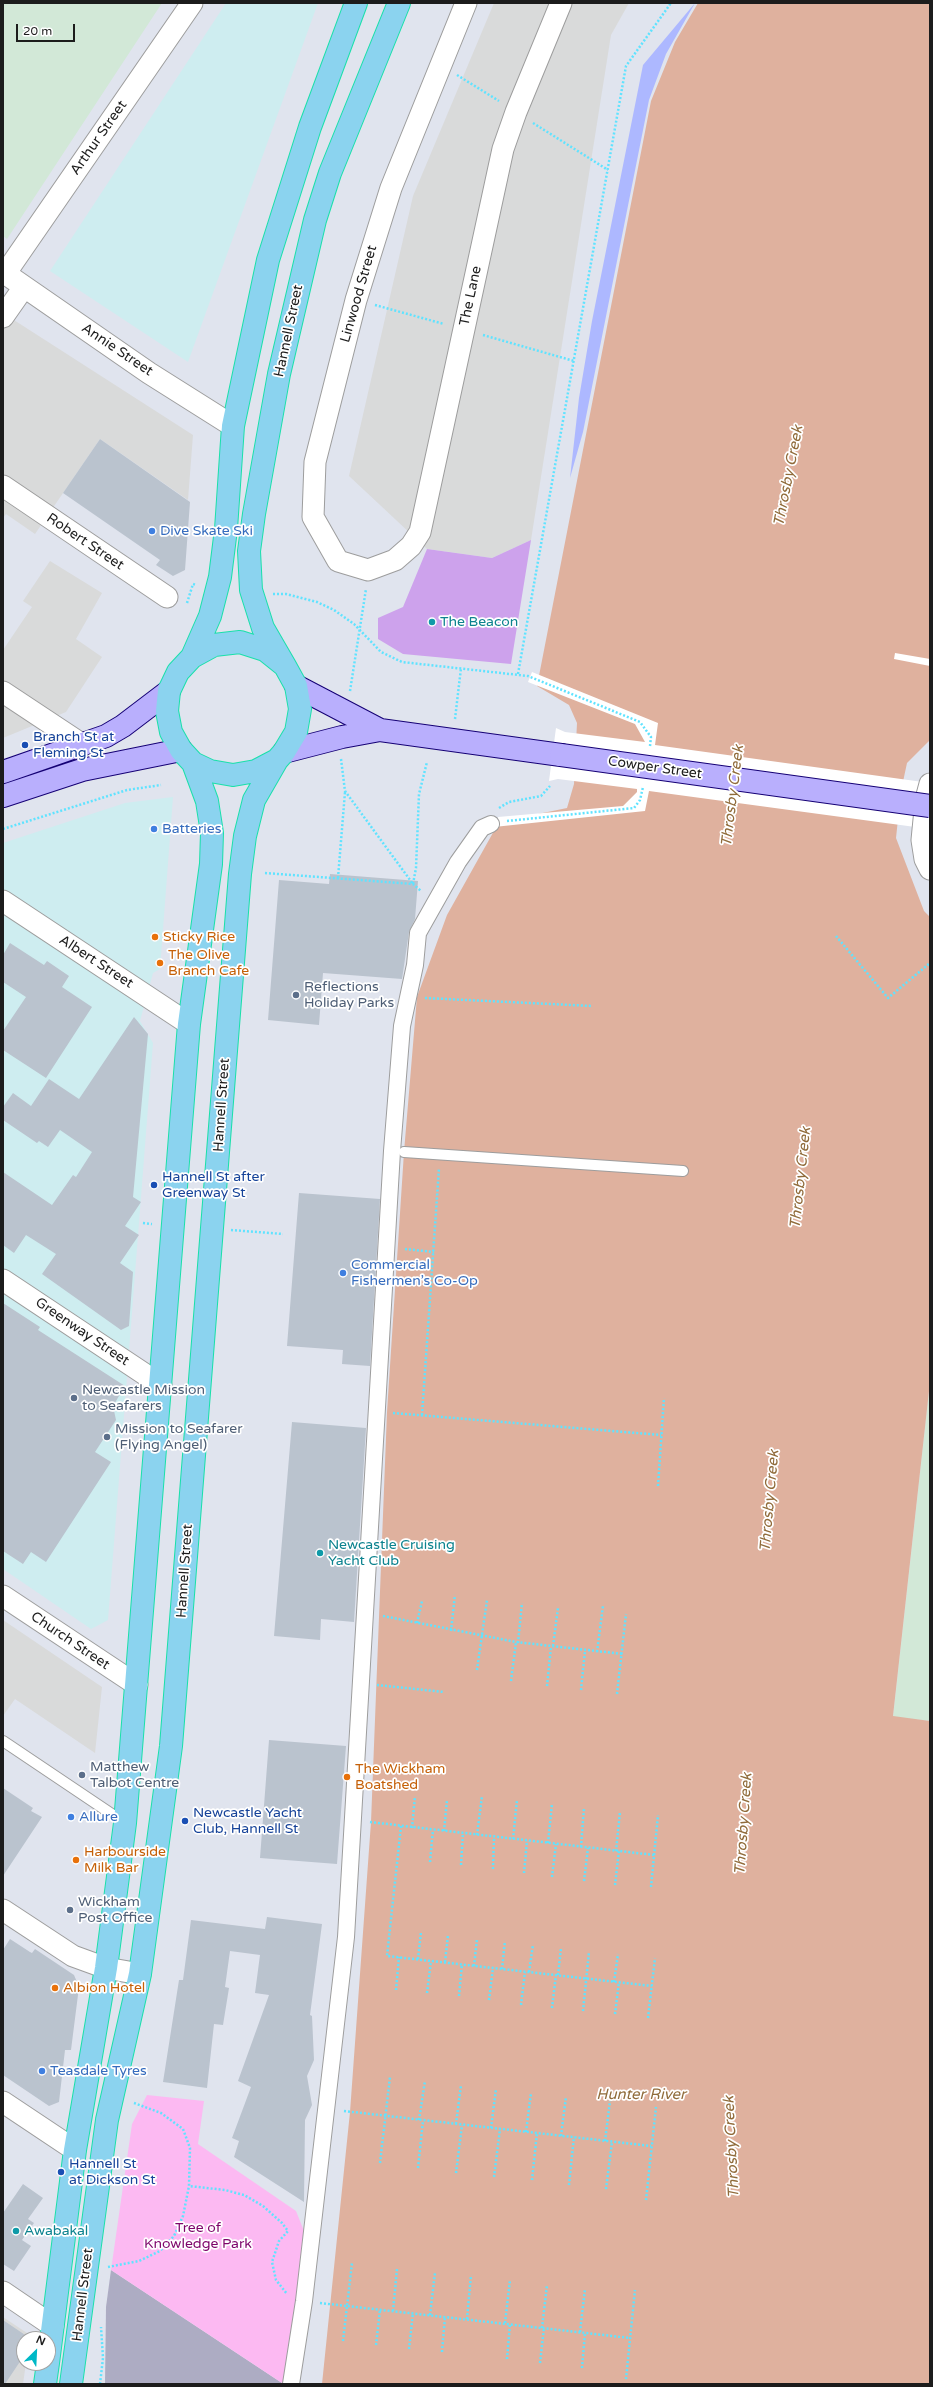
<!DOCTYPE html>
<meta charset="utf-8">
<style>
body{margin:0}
#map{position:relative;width:933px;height:2387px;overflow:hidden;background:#e0e4ee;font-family:"Varela Round",sans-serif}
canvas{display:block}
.frame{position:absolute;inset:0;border:4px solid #1c1c1c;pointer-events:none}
.north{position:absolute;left:16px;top:2331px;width:40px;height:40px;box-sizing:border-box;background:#fff;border:1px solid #a4a4a4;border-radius:50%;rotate:24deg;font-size:11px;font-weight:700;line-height:16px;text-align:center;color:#1c1c1c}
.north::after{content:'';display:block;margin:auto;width:14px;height:18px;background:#00b9c7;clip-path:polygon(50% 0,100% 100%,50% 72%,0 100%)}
.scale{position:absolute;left:16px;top:24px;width:59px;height:18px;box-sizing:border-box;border:2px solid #1c1c1c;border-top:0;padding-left:5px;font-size:12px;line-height:14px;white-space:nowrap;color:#1c1c1c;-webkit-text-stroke:3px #fff;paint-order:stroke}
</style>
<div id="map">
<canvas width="933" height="2387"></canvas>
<div class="frame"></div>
<div class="north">N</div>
<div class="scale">20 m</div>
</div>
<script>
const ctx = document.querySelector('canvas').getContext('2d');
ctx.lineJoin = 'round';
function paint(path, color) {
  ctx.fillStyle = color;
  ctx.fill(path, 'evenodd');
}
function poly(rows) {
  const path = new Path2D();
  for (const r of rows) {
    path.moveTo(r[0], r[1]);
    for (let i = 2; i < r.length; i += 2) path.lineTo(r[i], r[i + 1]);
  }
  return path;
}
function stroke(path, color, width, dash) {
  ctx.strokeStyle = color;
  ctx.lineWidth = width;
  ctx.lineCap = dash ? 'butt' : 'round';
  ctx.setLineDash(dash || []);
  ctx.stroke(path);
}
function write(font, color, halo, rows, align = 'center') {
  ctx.font = font + ' "Varela Round",sans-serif';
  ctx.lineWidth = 3.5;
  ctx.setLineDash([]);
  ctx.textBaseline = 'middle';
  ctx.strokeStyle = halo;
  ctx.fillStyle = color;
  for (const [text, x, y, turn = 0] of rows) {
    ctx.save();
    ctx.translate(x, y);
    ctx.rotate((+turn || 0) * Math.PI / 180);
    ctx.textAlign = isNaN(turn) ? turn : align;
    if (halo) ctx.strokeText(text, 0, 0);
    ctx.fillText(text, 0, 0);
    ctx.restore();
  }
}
const residential = poly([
 [494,3,629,3,611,35,531,540,492,558,427,549,349,476,413,196],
 [3,313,193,435,188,500,100,439,35,534,6,514,3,518],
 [50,561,102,593,76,639,102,657,66,712,3,738,3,650,32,607,23,601],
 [3,1620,102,1687,95,1753,15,1699,3,1716],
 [3,2317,30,2335,30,2339,24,2339,24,2363,26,2363,23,2384,3,2384]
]);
const commercial = poly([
 [226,3,318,3,188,362,50,271],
 [173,797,160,969,153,973,140,1021,153,1043,108,1620,91,1629,3,1569,3,843,125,803]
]);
const industrial = poly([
 [3,3,162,3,7,239,3,236],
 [930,1382,930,1721,893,1717]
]);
const construction = poly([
 [111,2270,282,2383,281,2384,105,2384,106,2307]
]);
const grass = poly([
 [531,540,511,664,403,654,378,639,378,618,403,607,427,549,492,558]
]);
const sand = poly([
 [695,3,666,54,649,100,583,432,570,478,579,398,592,321,643,65]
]);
const park = poly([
 [147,2095,204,2101,198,2144,296,2211,304,2231,299,2289,287,2368,282,2383,111,2270,132,2124]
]);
const water = poly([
 [698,3,930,3,930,740,907,763,901,791,896,838,924,911,930,917,930,1382,893,1716,930,1721,930,2384,322,2384,350,2112,371,1822,387,1412,404,1152,417,997,447,915,499,822,567,808,574,784,577,723,569,705,537,686,651,101,675,42]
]);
const pier = poly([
 [895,653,930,659,930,666,894,659],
 [532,672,658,723,655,745,930,783,930,829,649,791,645,811,494,827,498,817,623,806,637,792,637,789,558,779,549,781,556,728,565,732,645,742,635,724,528,682]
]);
const building = poly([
 [100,439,190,502,185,570,173,576,156,565,160,560,63,493],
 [330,874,418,881,415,919,409,932,402,979,323,973,319,1025,268,1020,279,880,329,884],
 [10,943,44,965,47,961,69,976,62,987,92,1007,46,1078,3,1050,3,1031,26,997,3,982,3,955],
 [134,1017,148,1034,133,1197,141,1202,125,1226,139,1235,120,1263,133,1272,129,1326,121,1330,42,1274,56,1254,26,1235,14,1253,3,1245,3,1172,52,1205,73,1175,76,1177,92,1152,60,1130,48,1147,39,1141,37,1143,3,1120,3,1107,13,1093,31,1106,49,1079,79,1099],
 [299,1193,380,1199,370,1366,342,1364,343,1350,287,1346],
 [3,1303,40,1327,38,1330,125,1386,113,1406,116,1420,95,1452,111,1462,46,1562,31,1552,23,1564,3,1551],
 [292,1422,366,1428,354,1622,321,1619,320,1640,274,1636],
 [269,1740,346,1746,337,1864,260,1858],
 [3,1788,33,1808,31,1811,42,1817,3,1876],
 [267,1917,322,1924,310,2015,312,2016,314,2060,307,2076,312,2105,305,2120,304,2202,234,2157,239,2141,232,2138,251,2087,238,2081,269,1995,255,1993,260,1955,230,1951,225,1987,229,1988,223,2025,214,2024,207,2088,163,2082,179,1980,183,1980,191,1920,265,1929],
 [10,1939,30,1952,32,1953,35,1949,74,1975,79,1987,71,2050,65,2050,59,2102,49,2106,3,2075,3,1950],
 [23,2184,43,2198,28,2219,34,2223,22,2240,31,2246,14,2271,3,2264,3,2213],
 [3,2320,31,2339,24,2339,24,2348,20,2355,23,2357,5,2384,3,2384]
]);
const path = poly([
 [457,75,499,101],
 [533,123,608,170],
 [375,305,444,324],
 [483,335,574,361],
 [273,594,286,594,317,602,334,610,354,624,381,652,402,662,528,676,640,722,651,737,650,746],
 [187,603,193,584,196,585],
 [518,674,626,66,671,3],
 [350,691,366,589],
 [455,719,461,668],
 [341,759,345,791,413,884],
 [499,808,509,802,541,796,550,786],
 [507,821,634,808,640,800,643,787],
 [3,829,127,790,161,785],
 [265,873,413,884,421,891],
 [338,878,345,792],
 [413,884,416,868,419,794,427,762],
 [836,936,888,998,930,963],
 [425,998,592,1006],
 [143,1223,152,1224],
 [231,1230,283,1234],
 [405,1249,434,1252],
 [393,1413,661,1435],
 [422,1415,439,1168],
 [658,1486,664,1398],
 [383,1616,516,1642,623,1654],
 [417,1623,422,1601],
 [451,1631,455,1595],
 [518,1643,522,1603],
 [553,1646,558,1608],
 [597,1652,603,1606],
 [477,1670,487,1600],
 [511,1681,516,1642],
 [377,1685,444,1692],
 [547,1686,551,1647],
 [581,1690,585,1651],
 [617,1694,626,1614],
 [370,1822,654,1855],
 [401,1826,387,1956,652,1986],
 [412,1828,415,1796],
 [444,1831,447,1800],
 [477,1835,482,1796],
 [513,1839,517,1800],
 [548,1843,552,1804],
 [581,1847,584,1808],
 [616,1851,620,1812],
 [430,1862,433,1830],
 [461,1865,463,1833],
 [493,1869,494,1837],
 [524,1873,527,1841],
 [552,1877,556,1844],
 [584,1881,588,1848],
 [615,1885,619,1851],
 [651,1887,658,1815],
 [418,1959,421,1932],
 [445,1962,448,1935],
 [474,1966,477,1939],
 [502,1969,505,1941],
 [529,1972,533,1945],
 [558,1975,561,1948],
 [614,1982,618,1954],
 [396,1990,399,1957],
 [427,1993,431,1961],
 [459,1996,462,1964],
 [489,2000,493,1968],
 [521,2005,525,1972],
 [552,2008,556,1975],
 [583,2011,589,1952],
 [615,2014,619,1982],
 [648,2018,655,1958],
 [134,2103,161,2113,183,2129,190,2148,189,2186,225,2190,244,2195,263,2206,282,2223,288,2231,279,2241,272,2262,276,2280,287,2294],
 [344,2111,651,2146],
 [419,2120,425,2081],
 [456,2124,461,2085],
 [491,2128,496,2089],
 [526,2132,531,2093],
 [561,2136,566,2097],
 [605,2141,610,2101],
 [380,2163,390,2077],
 [418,2168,423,2121],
 [456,2173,462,2125],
 [494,2177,500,2129],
 [532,2180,537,2133],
 [569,2185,574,2137],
 [606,2189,612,2142],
 [646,2200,656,2107],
 [108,2267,139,2261,160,2251,174,2236,183,2216,189,2186],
 [320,2303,630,2338],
 [393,2311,397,2269],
 [430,2315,435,2273],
 [467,2319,471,2275],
 [505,2323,510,2280],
 [542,2328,547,2285],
 [580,2332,585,2289],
 [343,2341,352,2263],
 [376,2345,380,2310],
 [409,2349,413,2313],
 [442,2352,445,2317],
 [507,2359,510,2324],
 [540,2363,544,2328],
 [582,2368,585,2333],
 [626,2379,635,2290],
 [100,2384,103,2358,101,2327]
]);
const service = poly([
 [404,1152,683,1171],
 [3,1741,125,1823]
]);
const pedestrian = poly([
 [291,2384,304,2301,346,1937,392,1151,402,1026,415,965,418,933,458,862,482,828,491,824]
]);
const minor = poly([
 [466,3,391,188,356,300,315,462,313,517,338,561,368,570,395,560,411,546,420,532,503,149,516,112,561,3],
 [3,272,149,373,233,426],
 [5,274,192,3],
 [3,317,24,287],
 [3,486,167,597],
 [3,692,83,745],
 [930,784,926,799,922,840,925,859,930,869],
 [3,901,189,1024],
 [3,1280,161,1385],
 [3,1596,137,1685],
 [3,1910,73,1956,106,1968,140,1974],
 [3,2102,75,2150],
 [3,2292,53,2326]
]);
const secondary = poly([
 [296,686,380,730],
 [284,752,342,737,380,730,561,755],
 [3,772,106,736,123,726,169,691],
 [3,796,82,770,181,750]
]);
const trunk = poly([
 [192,657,210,616,220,577,226,529,233,426,268,260,310,127,356,3],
 [285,666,265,650,240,642,214,645,192,657,178,672,169,691,167,711,171,732,181,750,193,763,210,771,233,775,256,771,277,760,284,752,296,732,300,709,296,686,285,666,263,628,251,590,249,551,254,514,279,374,315,220,330,173,399,3],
 [48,2363,75,2150,106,1968,125,1823,189,1024,211,864,212,833,207,801,193,763],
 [45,2384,48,2363],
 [71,2384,107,2120,140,1974,171,1746,240,874,245,836,254,800,277,760]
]);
const secondaryBridge = poly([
 [561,755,930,806]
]);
const markers = [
 [152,531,4,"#3f7fe0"],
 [432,622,4,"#0f9aa8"],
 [25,745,4,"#1a4fb4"],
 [154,829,4,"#3f7fe0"],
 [155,937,4,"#e8710a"],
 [160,963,4,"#e8710a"],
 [296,995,4,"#5c6f8a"],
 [154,1185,4,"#1a4fb4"],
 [343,1273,4,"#3f7fe0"],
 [74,1398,4,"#5c6f8a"],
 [107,1437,4,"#5c6f8a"],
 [320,1553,4,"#0f9aa8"],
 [82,1775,4,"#5c6f8a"],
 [347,1777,4,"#e8710a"],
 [71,1817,4,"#3f7fe0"],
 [185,1821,4,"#1a4fb4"],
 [76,1860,4,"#e8710a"],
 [70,1910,4,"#5c6f8a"],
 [55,1988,4,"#e8710a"],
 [42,2071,4,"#3f7fe0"],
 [61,2172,4,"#1a4fb4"],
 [16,2231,4,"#0f9aa8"]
];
const streetNames = [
 ["Arthur Street",99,138,-55],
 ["Linwood Street",359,294,-74],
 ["The Lane",471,296,-78],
 ["Hannell Street",289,331,-78],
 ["Annie Street",117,350,34],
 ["Robert Street",85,542,34],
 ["Cowper Street",655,768,8],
 ["Albert Street",96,962,33],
 ["Hannell Street",222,1105,-86],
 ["Greenway Street",82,1332,34],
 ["Hannell Street",185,1571,-86],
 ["Church Street",70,1641,34],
 ["Hannell Street",83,2295,-83]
];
const shopNames = [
 ["Dive Skate Ski",160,531],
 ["Batteries",162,829],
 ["Commercial",351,1265],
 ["Fishermen’s Co-Op",351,1281],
 ["Allure",79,1817],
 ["Teasdale Tyres",50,2071]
];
const cultureNames = [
 ["The Beacon",440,622],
 ["Newcastle Cruising",328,1545],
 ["Yacht Club",328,1561],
 ["Awabakal",24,2231]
];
const transitNames = [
 ["Branch St at",33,737],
 ["Fleming St",33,753],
 ["Hannell St after",162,1177],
 ["Greenway St",162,1193],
 ["Newcastle Yacht",193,1813],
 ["Club, Hannell St",193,1829],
 ["Hannell St",69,2164],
 ["at Dickson St",69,2180]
];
const foodNames = [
 ["Sticky Rice",163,937],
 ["The Olive",168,955],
 ["Branch Cafe",168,971],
 ["The Wickham",355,1769],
 ["Boatshed",355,1785],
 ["Harbourside",84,1852],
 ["Milk Bar",84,1868],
 ["Albion Hotel",63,1988]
];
const serviceNames = [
 ["Reflections",304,987],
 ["Holiday Parks",304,1003],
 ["Newcastle Mission",82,1390],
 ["to Seafarers",82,1406],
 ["Mission to Seafarer",115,1429],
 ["(Flying Angel)",115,1445],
 ["Matthew",90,1767],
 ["Talbot Centre",90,1783],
 ["Wickham",78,1902],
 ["Post Office",78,1918]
];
const parkNames = [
 ["Tree of",198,2228],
 ["Knowledge Park",198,2244]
];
const waterNames = [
 ["Throsby Creek",789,476,-79],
 ["Throsby Creek",733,796,-83],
 ["Throsby Creek",801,1178,-84],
 ["Throsby Creek",770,1501,-85],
 ["Throsby Creek",744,1824,-86],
 ["Hunter River",641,2095],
 ["Throsby Creek",732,2147,-93]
];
paint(residential, '#d9dada');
paint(commercial, '#ceedf0');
paint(industrial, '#d2e8d7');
paint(construction, '#adacc3');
paint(grass, '#cda2ec');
paint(sand, '#adb8ff');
paint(park, '#fcb9f2');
paint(water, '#dfb19e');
paint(pier, '#fff');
paint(building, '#bac3ce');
stroke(service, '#9d9d9d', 12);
stroke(pedestrian, '#9d9d9d', 18);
stroke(minor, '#9d9d9d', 23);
stroke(secondary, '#150075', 24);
stroke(trunk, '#1ae0aa', 24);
stroke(path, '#60e3ff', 2.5, [2, 2]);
stroke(service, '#fff', 10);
stroke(pedestrian, '#fff', 16);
stroke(minor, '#fff', 21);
stroke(secondary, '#b9affd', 22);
stroke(trunk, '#8bd3ef', 22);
stroke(secondaryBridge, '#150075', 24, []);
stroke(secondaryBridge, '#b9affd', 22);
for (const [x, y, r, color] of markers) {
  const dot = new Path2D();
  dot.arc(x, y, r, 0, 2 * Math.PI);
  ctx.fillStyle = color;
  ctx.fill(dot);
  stroke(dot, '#fff', 1.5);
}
write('14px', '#1c1c1c', '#fff', streetNames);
write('14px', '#366cbe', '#fff', shopNames, 'left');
write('14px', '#0d838f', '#fff', cultureNames, 'left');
write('14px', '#164399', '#fff', transitNames, 'left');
write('14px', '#c56008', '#fff', foodNames, 'left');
write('14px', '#4e5e75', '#fff', serviceNames, 'left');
write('14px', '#7e056b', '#fff', parkNames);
write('italic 15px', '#906b3a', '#fff', waterNames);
</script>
